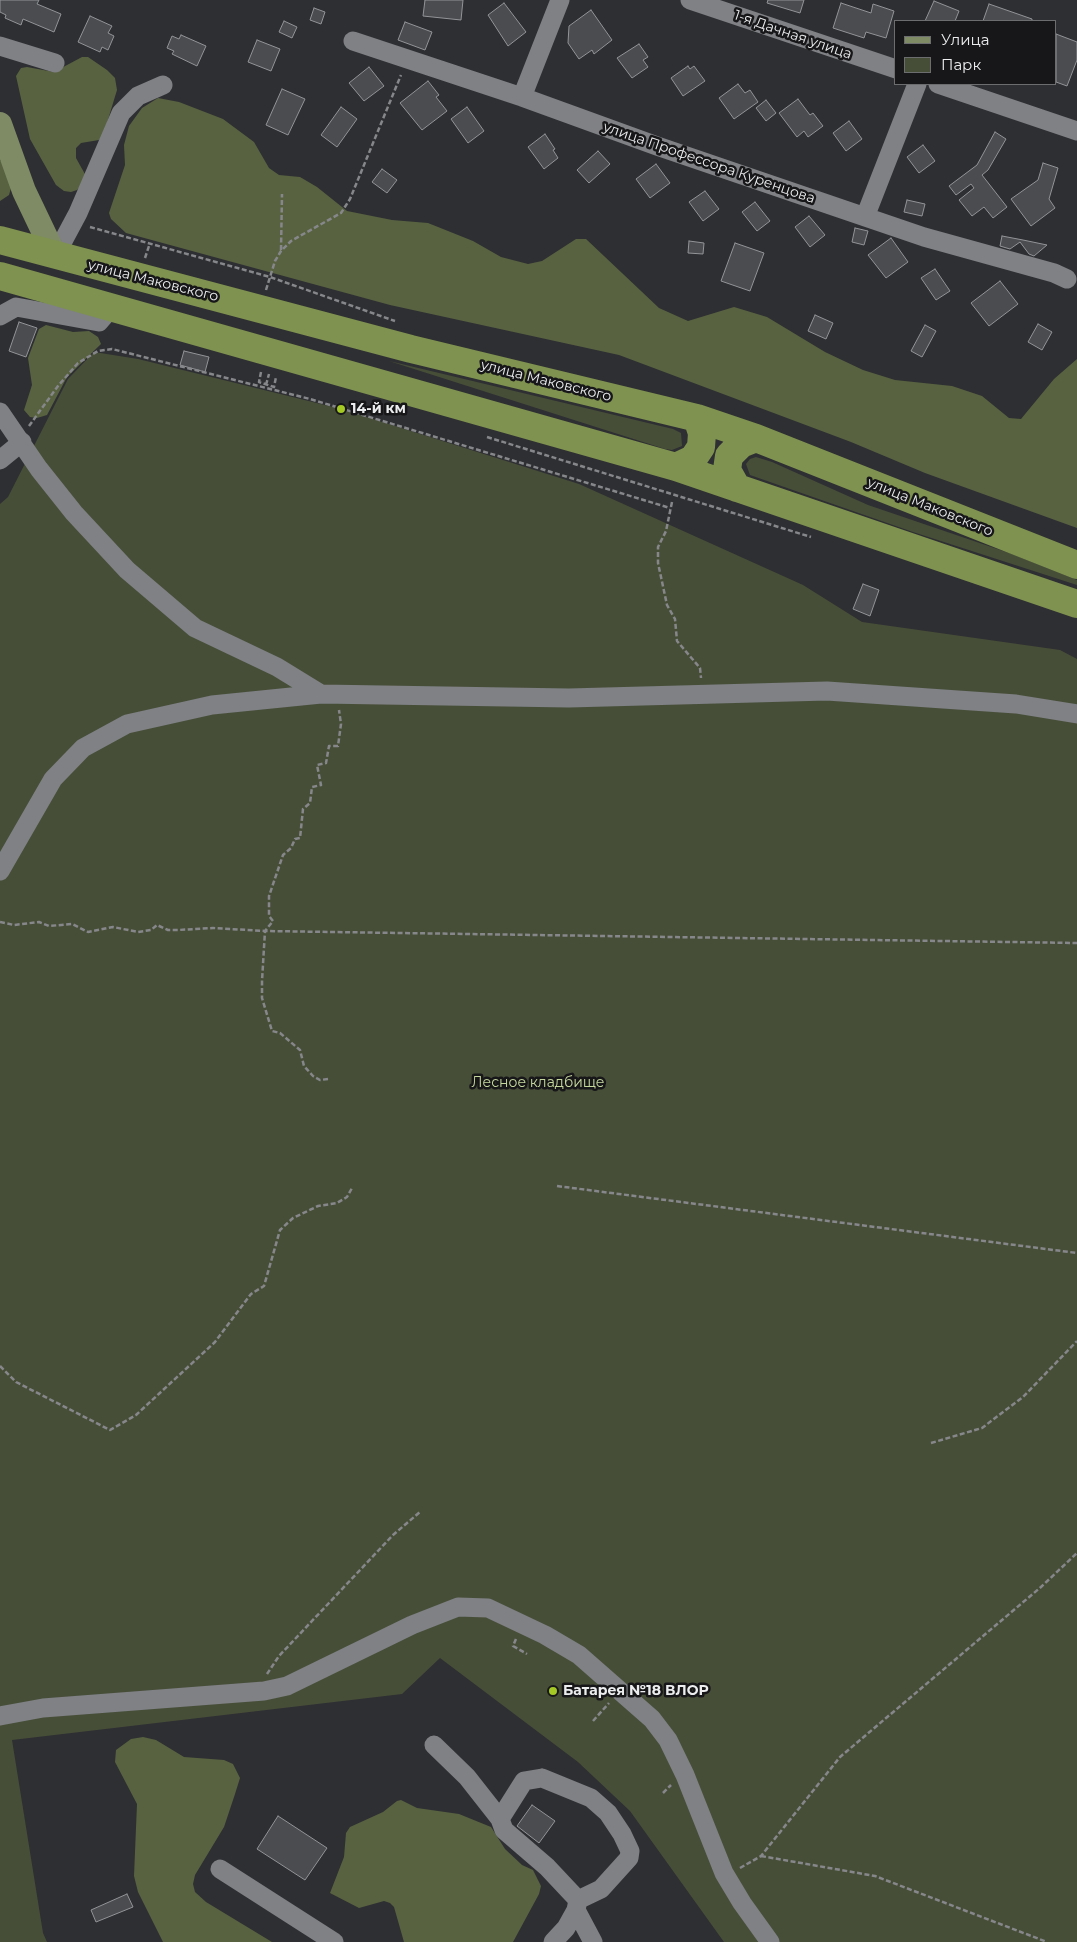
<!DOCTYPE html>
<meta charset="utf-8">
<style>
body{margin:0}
#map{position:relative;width:1077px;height:1942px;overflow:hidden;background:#2e2f32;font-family:Montserrat,sans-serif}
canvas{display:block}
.legend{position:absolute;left:894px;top:20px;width:162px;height:65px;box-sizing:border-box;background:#171719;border:1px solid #6c6d6f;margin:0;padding:6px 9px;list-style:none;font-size:15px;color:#ecedef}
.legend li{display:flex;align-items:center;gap:10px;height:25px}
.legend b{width:25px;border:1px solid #6c6d6f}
</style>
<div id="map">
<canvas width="1077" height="1942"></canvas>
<ul class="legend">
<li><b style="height:6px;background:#7f8b65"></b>Улица</li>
<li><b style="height:14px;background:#474e38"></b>Парк</li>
</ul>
</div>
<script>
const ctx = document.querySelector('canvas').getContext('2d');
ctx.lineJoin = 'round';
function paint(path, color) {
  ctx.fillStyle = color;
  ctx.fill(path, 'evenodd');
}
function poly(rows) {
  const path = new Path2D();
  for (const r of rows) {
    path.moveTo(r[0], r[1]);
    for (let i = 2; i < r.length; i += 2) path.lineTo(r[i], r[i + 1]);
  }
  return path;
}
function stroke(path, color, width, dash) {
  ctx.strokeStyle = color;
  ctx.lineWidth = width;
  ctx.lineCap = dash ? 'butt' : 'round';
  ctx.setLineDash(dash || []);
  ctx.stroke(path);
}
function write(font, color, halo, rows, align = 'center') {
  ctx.font = font + ' Montserrat,sans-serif';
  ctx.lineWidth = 5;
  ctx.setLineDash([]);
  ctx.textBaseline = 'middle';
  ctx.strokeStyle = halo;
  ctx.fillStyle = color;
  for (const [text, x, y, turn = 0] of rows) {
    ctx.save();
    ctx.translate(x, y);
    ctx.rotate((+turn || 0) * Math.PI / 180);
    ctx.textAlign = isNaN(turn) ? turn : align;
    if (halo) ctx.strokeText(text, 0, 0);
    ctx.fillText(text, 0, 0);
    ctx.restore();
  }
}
const green = poly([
 [94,352,138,359,341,409,579,484,803,585,862,622,1060,650,1077,659,1077,1942,724,1942,630,1811,578,1762,440,1658,402,1694,12,1740,43,1933,47,1942,0,1942,0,504,8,497,68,379],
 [389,361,673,429,681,433,682,446,672,450,665,449],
 [756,457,772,462,868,505,1009,553,1077,580,1077,585,913,532,750,475,746,464,750,459]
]);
const forest = poly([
 [82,57,88,57,107,70,115,78,117,90,103,136,99,140,81,143,76,148,76,158,86,176,83,184,77,190,71,192,64,191,56,185,30,139,16,76,21,68,27,67,54,72],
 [158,98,179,102,223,119,254,142,269,168,279,175,300,177,317,187,347,211,392,220,428,223,473,241,501,257,528,264,542,261,576,239,586,239,659,308,688,321,734,307,767,317,825,352,863,370,895,380,952,386,982,396,1009,418,1021,419,1054,379,1077,359,1077,528,925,473,851,442,619,355,390,305,126,233,111,219,109,213,125,165,124,145,129,126,142,108],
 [0,160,6,168,11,188,9,195,0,201],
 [46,325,73,332,89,331,98,337,101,344,67,377,47,415,37,418,30,417,24,410,32,385,28,358,39,329],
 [143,1737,156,1740,184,1757,224,1760,233,1764,240,1778,235,1794,224,1827,195,1875,193,1884,195,1892,206,1902,272,1942,163,1942,138,1892,134,1876,137,1804,115,1762,116,1750,131,1739],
 [401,1800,417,1808,459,1814,491,1827,505,1849,522,1865,533,1870,541,1886,539,1894,513,1942,404,1942,394,1907,390,1903,384,1901,359,1908,330,1893,344,1857,346,1833,350,1827,383,1812,397,1801]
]);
const building = poly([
 [0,0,39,0,37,4,61,14,54,32,23,19,21,25,5,18,6,15,0,12,0,0],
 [425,0,463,0,461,20,423,16,425,0],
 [768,0,804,0,800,13,767,3,768,0],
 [934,1,959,11,955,21,925,21,934,1],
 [504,3,526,32,508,46,488,15,504,3],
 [841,3,871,13,873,4,894,11,886,38,866,32,864,38,833,28,841,3],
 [989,4,1032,19,1032,21,983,21,989,4],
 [314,8,325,12,321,24,310,20,314,8],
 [591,10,612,40,594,54,592,50,579,59,568,43,569,26,591,10],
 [90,16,112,26,108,33,114,36,108,50,102,47,100,52,78,42,90,16],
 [284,21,297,27,292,38,279,32,284,21],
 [405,22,432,32,425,50,398,40,405,22],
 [1056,34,1077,42,1077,60,1067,86,1056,82,1056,34],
 [181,35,206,46,197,66,172,54,174,51,167,48,172,36,179,39,181,35],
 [257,40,280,49,271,71,248,62,257,40],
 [639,44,648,57,643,60,648,67,632,78,617,58,639,44],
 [688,66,690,69,694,66,705,81,683,96,671,78,688,66],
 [369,67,384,86,364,101,349,83,369,67],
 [428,81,439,95,436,97,447,111,422,130,400,103,428,81],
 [738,84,745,93,750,90,758,102,734,119,719,98,738,84],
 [282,89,305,99,288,135,266,125,282,89],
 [798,99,810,115,813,113,823,126,808,137,804,131,797,137,779,113,798,99],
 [766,100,776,113,766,121,756,108,766,100],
 [341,107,357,119,337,147,321,135,341,107],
 [467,107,484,131,468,143,451,119,467,107],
 [849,121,862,139,846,151,833,133,849,121],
 [995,132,1006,139,988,170,982,175,1007,207,993,218,984,207,972,216,959,200,974,188,971,184,956,195,949,186,977,165,995,132],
 [545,134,555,149,553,150,558,158,544,169,528,147,545,134],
 [923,145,935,161,919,173,907,157,923,145],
 [598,151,610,164,589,183,577,170,598,151],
 [1043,163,1058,168,1049,199,1055,208,1031,226,1011,199,1038,180,1043,163],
 [656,164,670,183,650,198,636,179,656,164],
 [382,169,397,180,387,193,372,182,382,169],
 [705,191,719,209,703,221,689,202,705,191],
 [907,200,925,204,922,216,904,212,907,200],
 [755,202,770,221,757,231,742,212,755,202],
 [809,216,825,235,810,247,795,227,809,216],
 [855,228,868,231,864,245,852,242,855,228],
 [1002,236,1023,240,1047,245,1034,256,1029,254,1020,242,1010,249,1000,246,1002,236],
 [891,238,908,262,886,278,868,255,891,238],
 [689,241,704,243,703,254,688,253,689,241],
 [735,243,764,253,750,291,721,281,735,243],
 [935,269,950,291,936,300,921,278,935,269],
 [1000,281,1018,304,989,326,971,303,1000,281],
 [815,315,833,323,826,339,808,331,815,315],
 [19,322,37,328,26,357,9,351,19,322],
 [1038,324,1052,332,1042,350,1028,342,1038,324],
 [925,325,936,331,922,357,911,351,925,325],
 [184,351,209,357,205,372,180,365,184,351],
 [863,584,879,590,870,616,853,609,863,584],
 [532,1805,555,1821,539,1843,517,1826,532,1805],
 [278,1816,327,1848,305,1880,257,1849,278,1816],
 [127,1894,133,1907,96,1922,91,1910,127,1894]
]);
const path = poly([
 [90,227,270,277,395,321],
 [281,250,282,194],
 [145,258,150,243],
 [266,290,275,261,281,251,291,241,341,213,350,199,401,75],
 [261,372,259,382,274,387,276,377],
 [266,385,269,374],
 [29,426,58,386,78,363,98,351,112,349,310,399,670,508],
 [487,437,811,537],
 [672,502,666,531,658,547,658,563,667,605,675,619,677,641,700,668,701,678],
 [0,922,14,925,39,922,49,926,72,924,88,932,113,927,138,932,151,930,157,925,168,930,178,930,213,928,265,931,1077,943],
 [328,1079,320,1080,313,1076,304,1066,300,1050,280,1033,272,1031,262,998,262,981,265,931,273,921,269,916,269,896,283,855,291,848,295,839,300,838,303,809,310,803,312,787,321,785,317,765,326,763,329,746,338,746,341,724,339,710],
 [557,1186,1077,1253],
 [0,1366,16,1382,110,1430,136,1415,215,1342,251,1294,264,1286,280,1230,293,1218,318,1206,337,1203,347,1197,352,1188],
 [931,1443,982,1428,1023,1397,1077,1341],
 [516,1639,513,1646,527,1654],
 [267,1674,279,1656,393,1535,420,1512],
 [593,1721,609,1703],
 [663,1793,671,1785],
 [761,1856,875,1876,1047,1942],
 [740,1868,761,1856,840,1757,1041,1587,1077,1553]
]);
const minor = poly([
 [690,0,896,69],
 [353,41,522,97,657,146,924,237,1054,273,1067,279],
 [0,46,55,63],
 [938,84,1077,131],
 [522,97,560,0],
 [865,217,917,84],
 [55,256,78,213,121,113,138,96,163,85],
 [0,316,16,307,99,322,112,307],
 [0,412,39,469,74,513,127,570,195,628,277,667,321,694],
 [0,460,22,442],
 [0,871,53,779,83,748,127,724,212,705,321,694,569,698,827,691,1016,704,1077,714],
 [0,1716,43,1708,264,1691,287,1686,412,1625,458,1607,488,1608,545,1635,579,1655,652,1719,668,1740,685,1775,724,1873,742,1903,770,1942],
 [434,1745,467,1777,500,1819],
 [542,1778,591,1798,608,1813,622,1834,630,1851,629,1858,601,1889,578,1900,547,1867,504,1830,500,1819,524,1781,542,1778],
 [220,1869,334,1942],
 [578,1900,576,1910,593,1942],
 [553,1942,566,1928,576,1910]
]);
const major = poly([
 [0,124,24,191,55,256]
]);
const highway = poly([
 [0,240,411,349,697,418,756,438,1077,565],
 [0,276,676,467,1077,604],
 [676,467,693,459,701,447,702,433,697,418],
 [737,488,727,470,729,456,741,444,756,438]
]);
const markers = [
 [341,409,5,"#a4c824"],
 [553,1691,5,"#a4c824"]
];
const streetNames = [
 ["1-я Дачная улица",793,35,19],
 ["улица Профессора Куренцова",709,163,19],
 ["улица Маковского",153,281,14],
 ["улица Маковского",546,381,14],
 ["улица Маковского",930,507,22]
];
const poiNames = [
 ["14-й км",351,409],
 ["Батарея №18 ВЛОР",563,1691]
];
const parkNames = [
 ["Лесное кладбище",538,1083]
];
paint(green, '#474e38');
paint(forest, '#586241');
paint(building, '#4a4c4f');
stroke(building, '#929498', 1);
stroke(path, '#86878a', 2.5, [5, 2.5]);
stroke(minor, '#7f8185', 19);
stroke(major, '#7f8b65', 24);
stroke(highway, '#7f9250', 28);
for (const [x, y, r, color] of markers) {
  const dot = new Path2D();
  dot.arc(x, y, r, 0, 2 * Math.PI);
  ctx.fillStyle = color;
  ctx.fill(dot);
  stroke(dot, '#171719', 2);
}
write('14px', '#ecedef', '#171719', streetNames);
write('bold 14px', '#ecedef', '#171719', poiNames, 'left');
write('14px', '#c6d99d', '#171719', parkNames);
</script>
